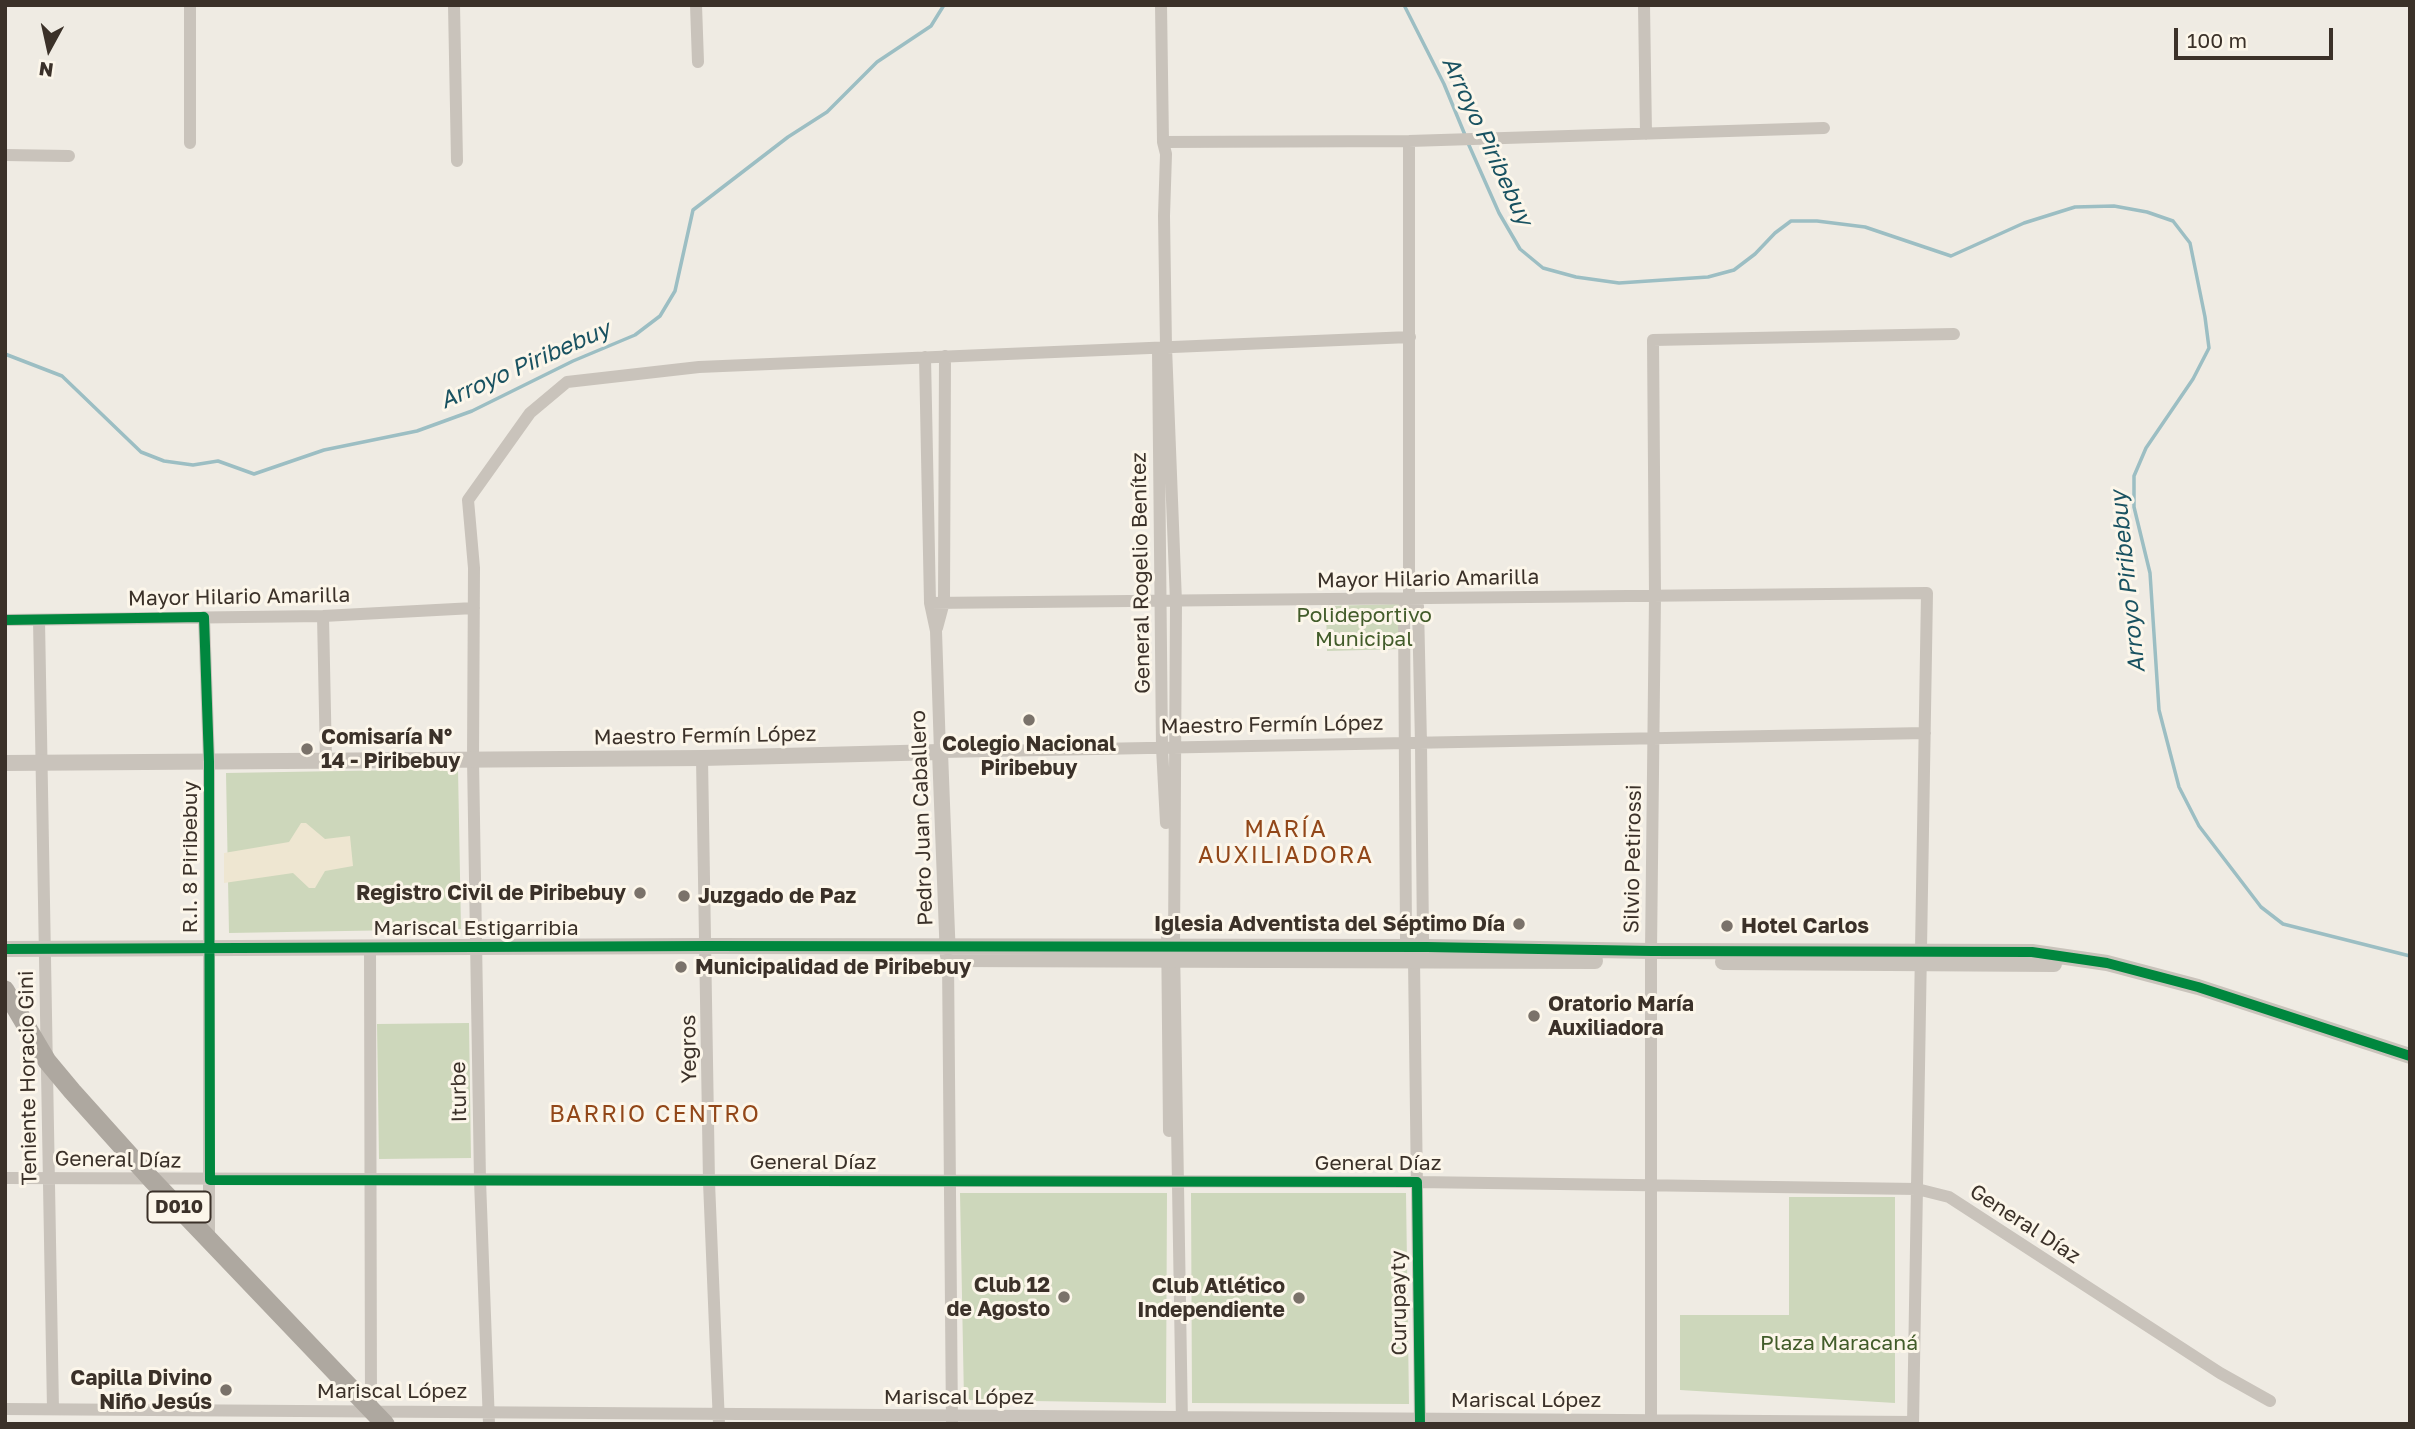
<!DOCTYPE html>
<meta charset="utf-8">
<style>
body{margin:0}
#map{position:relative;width:2415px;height:1429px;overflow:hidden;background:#efebe3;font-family:"Golos Text",sans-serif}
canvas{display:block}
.frame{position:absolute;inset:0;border:7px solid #3b3129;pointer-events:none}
.north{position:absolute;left:14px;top:14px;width:70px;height:70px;-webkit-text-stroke:5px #fcf6ea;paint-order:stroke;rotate:188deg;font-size:19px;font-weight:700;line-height:28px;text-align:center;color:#3b3129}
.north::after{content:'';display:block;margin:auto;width:24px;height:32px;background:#3b3129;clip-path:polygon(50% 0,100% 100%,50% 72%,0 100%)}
.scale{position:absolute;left:2174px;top:28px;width:159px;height:32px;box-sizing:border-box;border:4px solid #3b3129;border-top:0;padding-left:9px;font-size:21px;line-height:24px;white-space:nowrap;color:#3b3129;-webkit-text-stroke:5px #fcf6ea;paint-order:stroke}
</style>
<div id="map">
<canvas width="2415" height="1429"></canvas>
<div class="frame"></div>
<div class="north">N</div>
<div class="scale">100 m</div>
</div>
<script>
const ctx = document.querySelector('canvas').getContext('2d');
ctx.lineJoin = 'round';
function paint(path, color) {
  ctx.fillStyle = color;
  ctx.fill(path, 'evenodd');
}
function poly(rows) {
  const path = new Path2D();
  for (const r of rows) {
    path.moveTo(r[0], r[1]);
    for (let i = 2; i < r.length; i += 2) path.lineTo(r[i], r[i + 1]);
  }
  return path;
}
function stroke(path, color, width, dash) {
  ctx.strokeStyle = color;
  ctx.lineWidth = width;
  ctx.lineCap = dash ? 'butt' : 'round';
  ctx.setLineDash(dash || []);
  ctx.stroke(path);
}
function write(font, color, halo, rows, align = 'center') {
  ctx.font = font + ' "Golos Text",sans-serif';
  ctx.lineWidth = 6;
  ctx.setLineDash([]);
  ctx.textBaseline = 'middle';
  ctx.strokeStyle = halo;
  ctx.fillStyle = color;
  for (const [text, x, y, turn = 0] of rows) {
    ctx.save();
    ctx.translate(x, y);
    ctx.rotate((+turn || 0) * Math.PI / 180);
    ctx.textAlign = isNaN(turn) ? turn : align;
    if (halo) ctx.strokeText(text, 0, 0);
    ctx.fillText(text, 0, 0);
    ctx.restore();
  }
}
const green = poly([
 [1401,604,1402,649,1327,651,1326,606],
 [458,769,461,929,229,933,226,773],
 [469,1023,471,1158,379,1159,377,1024],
 [960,1193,1167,1193,1166,1403,964,1400],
 [1191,1193,1406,1193,1409,1404,1192,1403],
 [1789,1197,1895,1197,1895,1403,1680,1390,1680,1315,1789,1315]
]);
const plaza = poly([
 [301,823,306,823,325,839,350,836,353,866,325,871,315,888,309,888,293,873,224,883,224,853,289,842]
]);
const stream = poly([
 [1404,5,1444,84,1465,135],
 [1468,143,1499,213,1520,249,1543,268,1576,277,1619,283,1708,277,1734,270,1755,254,1775,233,1791,221,1817,221,1865,227,1951,256,2024,223,2075,207,2114,206,2147,212,2173,221,2190,243,2205,317,2209,348,2193,379,2146,448,2134,476,2134,507,2150,573,2159,710,2179,787,2199,826,2261,907,2283,924,2410,956],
 [5,354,62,376,141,452,164,461,193,465,218,461,254,474,324,450,417,431,472,411,573,361,635,335,660,316,675,291,693,210,788,137,827,112,877,62,931,26,944,5]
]);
const minor = poly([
 [190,5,190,143],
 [454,5,457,161],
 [696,5,698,62],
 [1161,5,1163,142,1166,154,1164,216,1166,347,1176,602,1174,947,1182,1423],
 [1644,5,1646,134],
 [1409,141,1409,599,1404,608,1406,939,1414,947,1414,960,1420,1424],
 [1163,142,1409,141,1824,128],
 [5,155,69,156],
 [1158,351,1162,748,1166,823],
 [925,357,930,603,936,631,940,752,1925,733],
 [1409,599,1418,606,1421,744,1423,939,1414,947],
 [930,603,1927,593,1913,1424],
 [323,616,326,761],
 [204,617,209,762,209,1238],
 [5,620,323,616,474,608],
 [39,620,53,1409],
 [937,628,944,602,945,356],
 [702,758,709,1182,719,1424],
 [1167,922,1169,1131],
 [370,947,371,1410],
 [948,959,952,1424],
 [5,1178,1417,1182,1917,1189,1949,1197,2220,1373,2270,1401],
 [5,1409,1913,1422],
 [1651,1420,1651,951,1655,596,1653,340,1954,334],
 [489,1424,480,1180,473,759,474,568,468,500,530,413,567,382,699,367,1410,337]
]);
const tertiary = poly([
 [5,763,702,758,940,752,948,959,1595,961],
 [5,949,707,946,1427,947,1651,951,2032,952,2107,963,2198,987,2410,1056],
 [1723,962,2054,964]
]);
const primary = poly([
 [5,990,47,1061,72,1091,152,1180,385,1424]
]);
const cycleway = poly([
 [5,620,204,617,209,762,210,1180,1417,1182,1420,1424],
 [5,949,707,946,1427,947,1651,951,2032,952,2107,963,2198,987,2410,1056]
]);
const markers = [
 [1029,720,7,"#7a726a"],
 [307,749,7,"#7a726a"],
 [640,893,7,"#7a726a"],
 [684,896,7,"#7a726a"],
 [1519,924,7,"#7a726a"],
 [1727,926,7,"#7a726a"],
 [681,967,7,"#7a726a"],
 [1534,1016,7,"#7a726a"],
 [1064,1297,7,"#7a726a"],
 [1299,1298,7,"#7a726a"],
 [226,1390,7,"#7a726a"]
];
const shields = [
 [179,1207,63]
];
const shieldNames = [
 ["D010",179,1207]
];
const streetNames = [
 ["General Rogelio Benítez",1141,573,-91],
 ["Mayor Hilario Amarilla",1428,579,-1],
 ["Mayor Hilario Amarilla",239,597,-1],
 ["Maestro Fermín López",1272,725,-1],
 ["Maestro Fermín López",705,736,-1],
 ["Pedro Juan Caballero",922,818,-92],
 ["R.I. 8 Piribebuy",190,857,-90],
 ["Silvio Petirossi",1633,859,-89],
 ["Mariscal Estigarribia",476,928],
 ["Yegros",689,1049,-91],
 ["Teniente Horacio Gini",28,1078,-91],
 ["Iturbe",459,1092,-91],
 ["General Díaz",118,1160,1],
 ["General Díaz",813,1162],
 ["General Díaz",1378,1163],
 ["General Díaz",2025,1224,33],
 ["Curupayty",1399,1303,-91],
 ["Mariscal López",392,1391],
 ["Mariscal López",959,1397],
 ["Mariscal López",1526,1400]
];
const parkNames = [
 ["Polideportivo",1364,615],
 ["Municipal",1364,639],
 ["Plaza Maracaná",1839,1343]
];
const poiNames = [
 ["Comisaría N°",321,737],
 ["14 - Piribebuy",321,761],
 ["Colegio Nacional",1029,744,"center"],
 ["Piribebuy",1029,768,"center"],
 ["Registro Civil de Piribebuy",626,893,"right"],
 ["Juzgado de Paz",698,896],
 ["Iglesia Adventista del Séptimo Día",1505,924,"right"],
 ["Hotel Carlos",1741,926],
 ["Municipalidad de Piribebuy",695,967],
 ["Oratorio María",1548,1004],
 ["Auxiliadora",1548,1028],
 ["Club 12",1050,1285,"right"],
 ["de Agosto",1050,1309,"right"],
 ["Club Atlético",1285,1286,"right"],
 ["Independiente",1285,1310,"right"],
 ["Capilla Divino",212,1378,"right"],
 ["Niño Jesús",212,1402,"right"]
];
const waterNames = [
 ["Arroyo Piribebuy",1487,141,65],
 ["Arroyo Piribebuy",525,365,-24],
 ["Arroyo Piribebuy",2128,582,-96]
];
const neighbourhoodNames = [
 ["MARÍA",1286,830],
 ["AUXILIADORA",1286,856],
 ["BARRIO CENTRO",655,1115]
];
paint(green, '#cdd7bb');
paint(plaza, '#eee6d1');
stroke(stream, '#9cbec3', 3.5);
stroke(minor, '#c9c3bb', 12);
stroke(tertiary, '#c9c3bb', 16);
stroke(primary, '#aea8a0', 19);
stroke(cycleway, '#00873e', 10);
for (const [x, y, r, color] of markers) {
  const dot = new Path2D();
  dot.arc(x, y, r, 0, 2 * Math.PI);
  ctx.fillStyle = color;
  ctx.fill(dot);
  stroke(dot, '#fcf6ea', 2.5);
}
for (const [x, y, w] of shields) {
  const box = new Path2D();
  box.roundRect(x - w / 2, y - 15.5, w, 31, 5);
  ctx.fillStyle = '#fcf6ea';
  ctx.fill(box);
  stroke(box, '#3b3129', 2);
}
write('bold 19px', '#3b3129', null, shieldNames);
write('21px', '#3b3129', '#fcf6ea', streetNames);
write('21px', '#425c2a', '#fcf6ea', parkNames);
write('bold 21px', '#3b3129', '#fcf6ea', poiNames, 'left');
write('italic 23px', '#195261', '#fcf6ea', waterNames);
ctx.letterSpacing = '2px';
write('23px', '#924719', '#fcf6ea', neighbourhoodNames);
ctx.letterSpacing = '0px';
</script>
